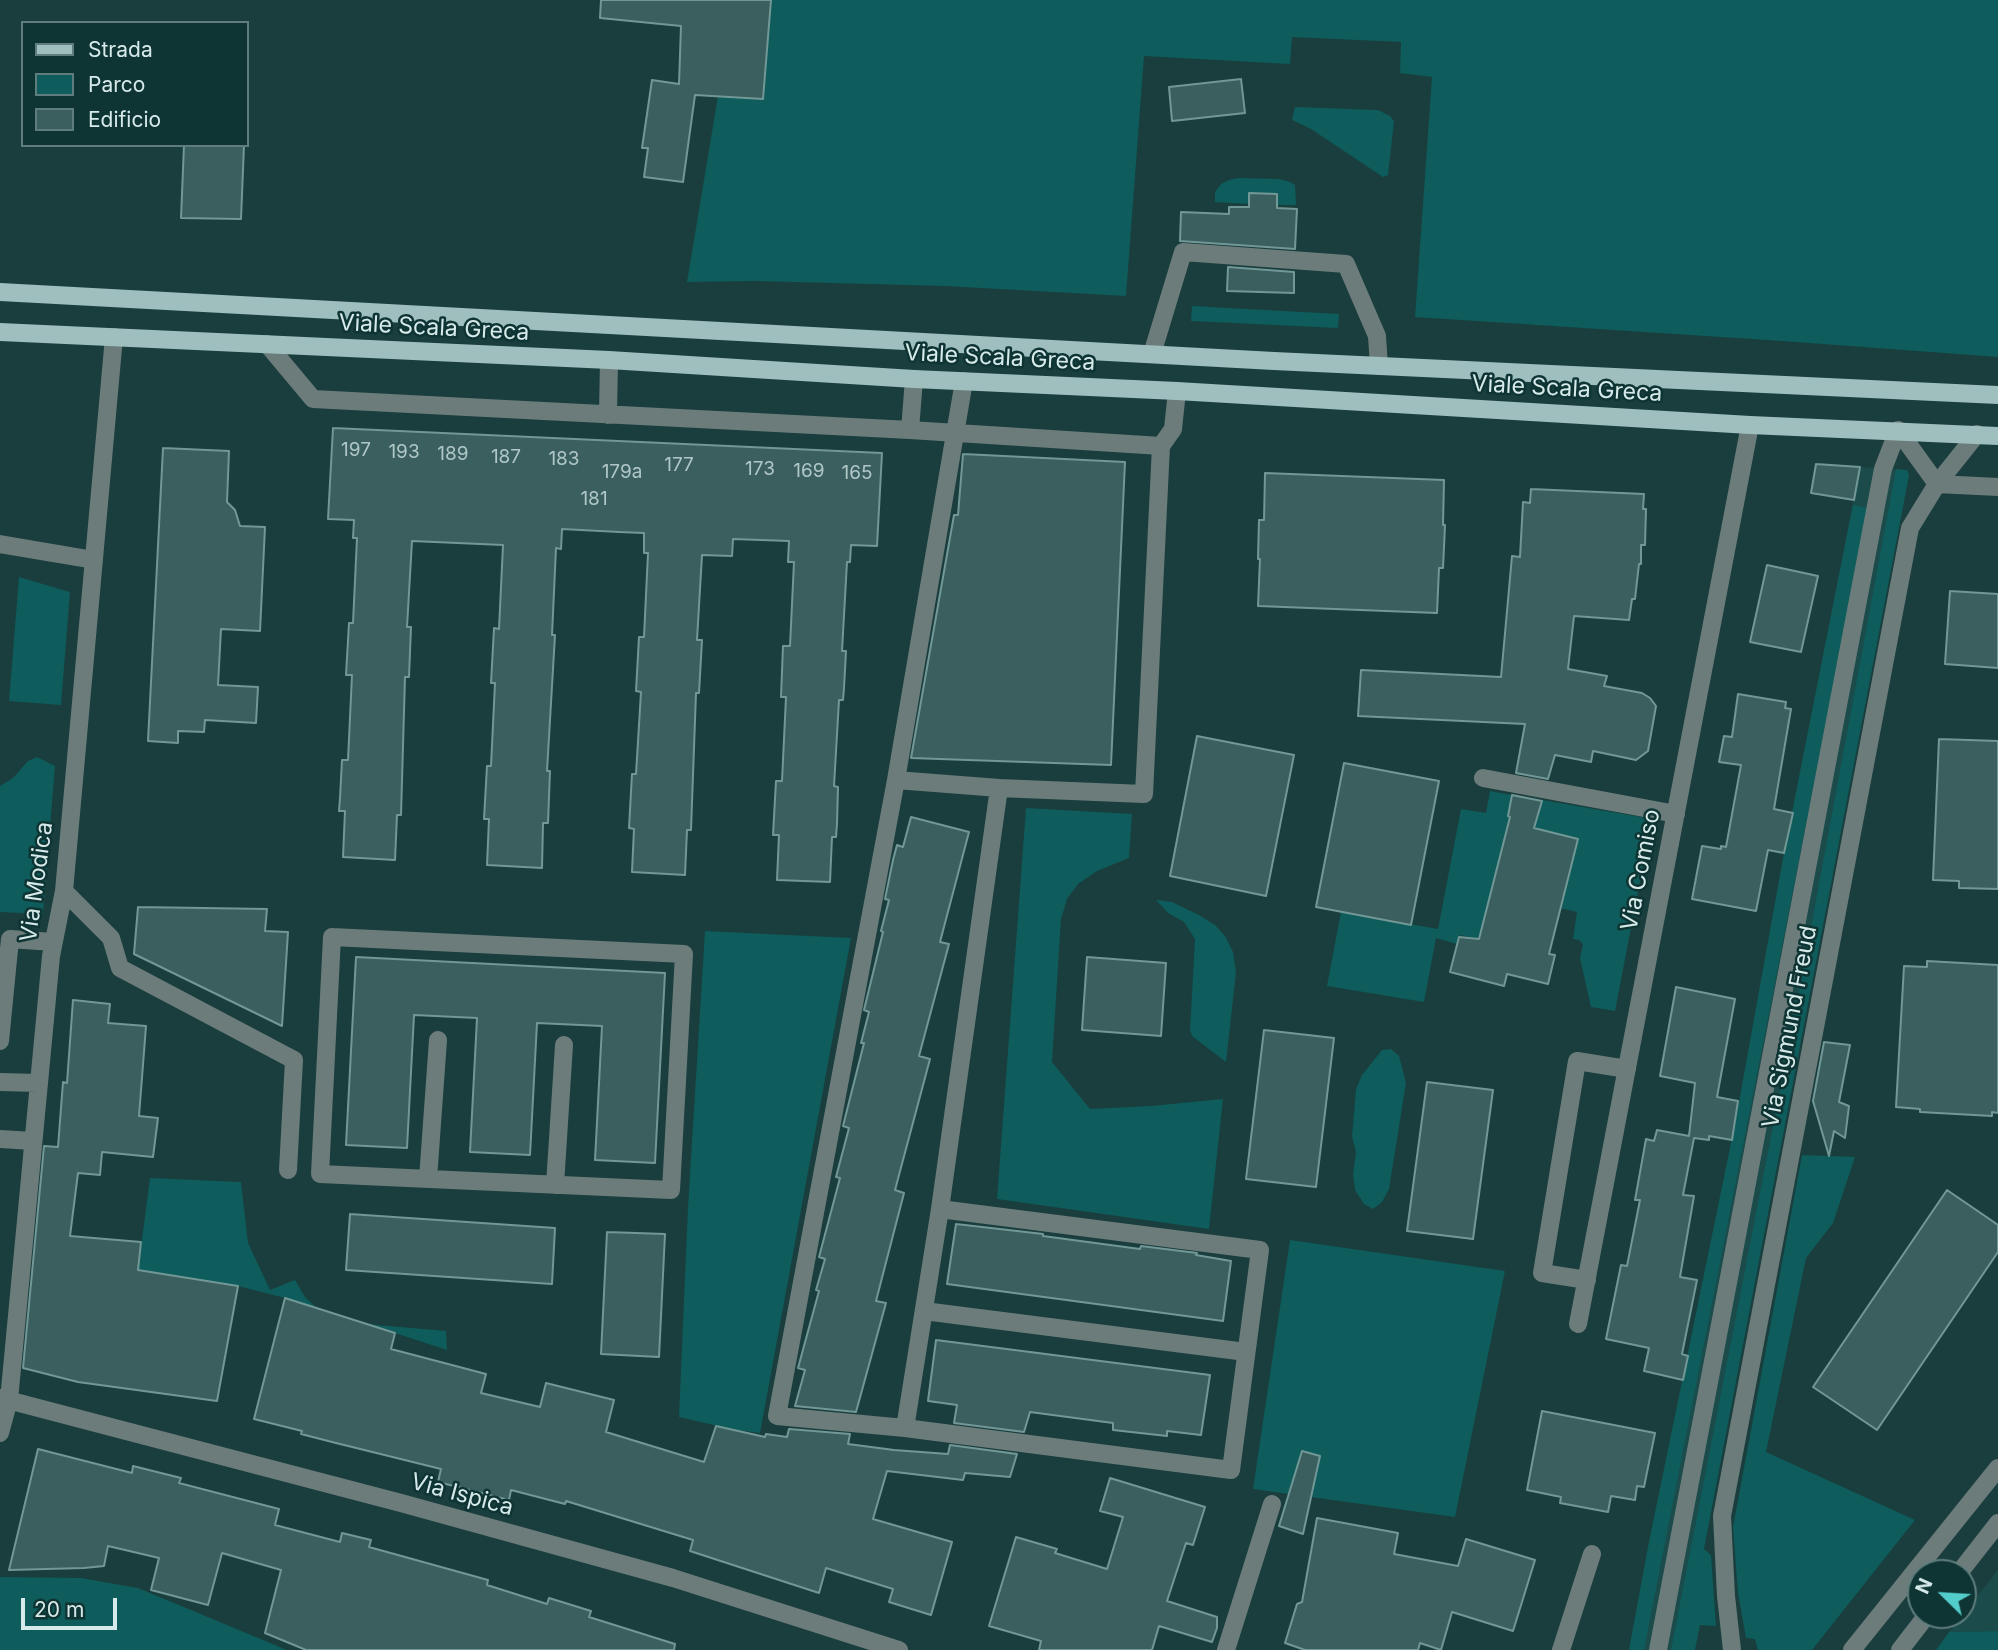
<!DOCTYPE html>
<style>
body{margin:0}
#map{position:relative;width:1998px;height:1650px;overflow:hidden;background:#193e3d;font-family:Inter,sans-serif}
canvas{display:block}
.legend{position:absolute;left:21px;top:21px;width:228px;height:126px;box-sizing:border-box;background:#0e3433;border:2px solid #5e7d7c;margin:0;padding:9px 12px;list-style:none;font-size:21px;color:#d6eae9}
.legend li{display:flex;align-items:center;gap:14px;height:35px}
.legend b{width:35px;border:2px solid #5e7d7c}
.north{position:absolute;left:1907px;top:1559px;width:70px;height:70px;box-sizing:border-box;background:#0e3433;border:2px solid #5e7d7c;border-radius:50%;rotate:294deg;font-size:19px;font-weight:700;line-height:28px;text-align:center;color:#d6eae9}
.north::after{content:'';display:block;margin:auto;width:24px;height:32px;background:#53cdcb;clip-path:polygon(50% 0,100% 100%,50% 72%,0 100%)}
.scale{position:absolute;left:21px;top:1598px;width:96px;height:32px;box-sizing:border-box;border:4px solid #d6eae9;border-top:0;padding-left:9px;font-size:21px;line-height:24px;white-space:nowrap;color:#d6eae9;-webkit-text-stroke:5px #0e3433;paint-order:stroke}
</style>
<div id="map">
<canvas width="1998" height="1650"></canvas>
<ul class="legend">
<li><b style="height:9px;background:#9ebfbe"></b>Strada</li>
<li><b style="height:19px;background:#0e5c5b"></b>Parco</li>
<li><b style="height:19px;background:#3b5f5e"></b>Edificio</li>
</ul>
<div class="north">N</div>
<div class="scale">20 m</div>
</div>
<script>
const ctx = document.querySelector('canvas').getContext('2d');
ctx.lineJoin = 'round';
function paint(path, color) {
  ctx.fillStyle = color;
  ctx.fill(path, 'evenodd');
}
function poly(rows) {
  const path = new Path2D();
  for (const r of rows) {
    path.moveTo(r[0], r[1]);
    for (let i = 2; i < r.length; i += 2) path.lineTo(r[i], r[i + 1]);
  }
  return path;
}
function stroke(path, color, width, dash) {
  ctx.strokeStyle = color;
  ctx.lineWidth = width;
  ctx.lineCap = dash ? 'butt' : 'round';
  ctx.setLineDash(dash || []);
  ctx.stroke(path);
}
function write(font, color, halo, rows, align = 'center') {
  ctx.font = font + ' Inter,sans-serif';
  ctx.lineWidth = 5;
  ctx.setLineDash([]);
  ctx.textBaseline = 'middle';
  ctx.strokeStyle = halo;
  ctx.fillStyle = color;
  for (const [text, x, y, turn = 0] of rows) {
    ctx.save();
    ctx.translate(x, y);
    ctx.rotate((+turn || 0) * Math.PI / 180);
    ctx.textAlign = isNaN(turn) ? turn : align;
    if (halo) ctx.strokeText(text, 0, 0);
    ctx.fillText(text, 0, 0);
    ctx.restore();
  }
}
const built = poly([
 [1860,467,1907,470,1909,475,1684,1650,1629,1650,1648,1547,1736,1119,1784,853],
 [1998,1570,1998,1631,1949,1632]
]);
const green = poly([
 [771,0,1998,0,1998,357,1782,341,1415,317,1432,77,1400,73,1401,42,1292,37,1290,64,1144,56,1126,296,945,286,755,281,687,282,718,96,763,99],
 [1295,107,1378,110,1390,116,1394,121,1388,175,1383,177,1311,129,1292,120],
 [1238,178,1279,179,1290,182,1295,185,1296,205,1277,205,1277,194,1249,193,1249,204,1215,202,1215,192,1221,184,1229,180],
 [1192,306,1339,314,1338,328,1191,321],
 [1896,469,1907,470,1909,475,1704,1549,1711,1555,1716,1626,1700,1625,1695,1650,1671,1650,1795,1013],
 [1853,505,1868,508,1644,1650,1629,1650,1648,1547,1736,1119,1784,853],
 [19,577,70,592,61,705,9,701],
 [37,757,55,766,43,914,0,912,0,786,13,778,28,761],
 [1490,791,1522,797,1519,811,1538,815,1542,800,1652,819,1615,1011,1591,1007,1580,958,1583,944,1579,940,1573,939,1577,912,1560,908,1578,839,1516,823,1499,860,1479,939,1460,935,1457,944,1436,938,1424,1002,1327,986,1341,912,1438,929,1461,809,1486,813],
 [1026,808,1132,814,1129,858,1097,871,1078,884,1067,899,1061,919,1052,1062,1090,1109,1151,1106,1223,1099,1209,1229,997,1199],
 [1156,900,1172,902,1199,915,1215,925,1225,936,1233,952,1236,972,1226,1062,1192,1036,1190,1030,1195,939,1184,922,1168,913],
 [705,931,851,938,760,1433,736,1430,679,1417,688,1207],
 [1391,1049,1399,1056,1406,1083,1389,1189,1382,1202,1373,1209,1364,1204,1355,1190,1353,1174,1356,1152,1352,1137,1356,1089,1362,1075,1382,1050],
 [1802,1155,1855,1157,1833,1223,1806,1258,1766,1452,1915,1520,1812,1650,1758,1650,1755,1639,1746,1638,1738,1593,1733,1527],
 [150,1178,241,1182,248,1243,270,1290,295,1280,305,1297,317,1308,285,1298,238,1286,138,1270],
 [1290,1240,1505,1271,1455,1517,1253,1489],
 [366,1324,446,1331,447,1350,395,1333],
 [0,1577,81,1578,138,1588,287,1650,0,1650],
 [1998,1631,1998,1650,1936,1650,1949,1632]
]);
const building = poly([
 [601,0,771,0,763,99,695,95,683,182,644,177,648,148,642,148,652,80,679,84,681,26,600,18,601,0],
 [1241,79,1245,113,1172,121,1169,87,1241,79],
 [184,145,244,145,241,219,181,218,184,145],
 [1249,193,1277,194,1277,208,1297,209,1295,249,1180,241,1181,212,1229,214,1229,207,1249,207,1249,193],
 [1228,267,1294,272,1294,293,1227,291,1228,267],
 [333,428,882,453,877,546,851,545,850,562,847,562,842,651,846,651,844,688,843,700,839,700,834,786,838,787,837,824,836,837,832,837,830,882,777,880,779,835,773,835,776,781,782,781,786,697,781,697,783,646,790,646,794,562,788,562,789,541,733,539,732,556,702,555,697,640,702,640,699,693,696,693,691,830,687,830,685,875,632,872,634,829,629,828,632,774,636,774,641,692,636,691,639,637,644,637,648,553,644,553,644,533,619,532,562,529,561,549,556,548,552,635,555,635,547,771,550,771,548,823,543,823,542,868,487,865,489,819,484,819,487,766,491,766,495,683,491,683,494,628,499,629,503,545,412,541,407,627,411,627,409,677,405,677,401,815,397,815,395,860,343,857,345,811,339,811,340,798,342,760,348,760,352,675,346,675,349,623,353,623,357,538,353,538,354,520,328,519,333,428],
 [163,448,229,451,227,502,235,510,240,526,265,527,260,631,221,629,218,685,258,687,256,723,205,720,204,732,178,731,178,743,148,741,163,448],
 [963,454,1125,462,1111,765,911,758,954,515,958,515,963,454],
 [1816,464,1860,467,1854,500,1811,493,1816,464],
 [1265,473,1444,480,1443,525,1445,525,1444,547,1443,568,1439,568,1437,613,1258,606,1260,559,1258,559,1259,520,1264,520,1265,473],
 [1531,489,1644,494,1643,509,1646,509,1645,545,1641,545,1641,564,1639,564,1635,599,1632,599,1629,620,1574,616,1568,669,1607,676,1604,686,1642,693,1650,698,1656,706,1648,751,1636,760,1593,751,1591,762,1555,755,1548,779,1516,773,1525,724,1358,716,1361,670,1501,677,1512,556,1520,557,1523,502,1530,503,1531,489],
 [1767,565,1818,576,1801,652,1750,642,1767,565],
 [1950,591,1998,594,1998,668,1945,664,1950,591],
 [1738,694,1786,702,1785,708,1791,709,1774,809,1793,813,1784,853,1768,850,1756,911,1692,899,1702,846,1721,849,1721,846,1726,847,1741,765,1719,762,1724,736,1732,737,1738,694],
 [1197,736,1294,755,1266,896,1170,876,1197,736],
 [1939,739,1998,741,1998,889,1959,888,1959,881,1933,880,1939,739],
 [1344,763,1439,781,1411,925,1316,907,1344,763],
 [1512,795,1542,801,1534,828,1578,839,1549,954,1555,955,1548,984,1507,974,1504,986,1450,972,1459,937,1479,939,1510,817,1508,816,1512,795],
 [911,817,969,832,940,942,949,944,919,1056,930,1059,895,1190,904,1193,876,1301,886,1303,856,1412,795,1406,805,1370,798,1368,819,1291,816,1290,825,1259,819,1257,840,1178,836,1177,849,1128,843,1126,864,1043,861,1043,869,1012,864,1010,883,932,881,931,889,900,885,899,893,860,897,845,903,847,911,817],
 [138,907,267,909,265,931,288,932,282,1026,134,954,138,907],
 [356,957,665,973,655,1163,595,1160,602,1026,537,1023,530,1155,470,1152,477,1018,414,1015,407,1148,346,1145,356,957],
 [1087,957,1166,963,1161,1036,1082,1030,1087,957],
 [1927,961,1998,965,1998,1113,1992,1112,1992,1116,1920,1112,1920,1109,1896,1107,1904,966,1927,967,1927,961],
 [1676,987,1735,999,1717,1097,1738,1101,1732,1140,1709,1136,1709,1140,1694,1138,1683,1195,1694,1196,1680,1277,1697,1280,1682,1354,1688,1356,1683,1380,1644,1371,1649,1348,1606,1339,1621,1265,1627,1266,1640,1200,1635,1200,1646,1139,1654,1141,1657,1130,1689,1136,1695,1083,1660,1076,1676,987],
 [73,1000,110,1004,108,1023,146,1026,139,1116,158,1118,153,1157,102,1152,100,1175,78,1173,70,1236,141,1242,138,1270,238,1286,217,1401,78,1382,23,1368,44,1146,58,1147,63,1082,67,1083,73,1000],
 [1264,1030,1334,1038,1316,1187,1246,1179,1264,1030],
 [1824,1042,1850,1045,1839,1102,1849,1106,1845,1138,1834,1131,1829,1156,1813,1101,1824,1042],
 [1427,1082,1493,1090,1473,1239,1407,1231,1427,1082],
 [1947,1190,1998,1225,1998,1252,1877,1430,1813,1387,1947,1190],
 [350,1214,555,1228,552,1284,346,1270,350,1214],
 [956,1224,1043,1234,1043,1236,1140,1249,1141,1246,1197,1253,1196,1255,1231,1261,1223,1321,947,1284,956,1224],
 [607,1232,665,1234,659,1357,601,1354,607,1232],
 [285,1298,395,1333,391,1349,486,1374,481,1393,540,1407,546,1383,614,1400,606,1432,704,1462,716,1426,765,1437,766,1434,787,1437,789,1429,850,1434,848,1444,894,1450,948,1454,950,1445,1017,1454,1010,1477,965,1473,963,1480,887,1471,873,1519,952,1542,931,1615,889,1602,893,1589,826,1568,819,1593,690,1551,693,1540,566,1501,565,1504,511,1490,509,1500,438,1482,441,1469,336,1443,301,1434,302,1431,254,1419,285,1298],
 [936,1340,1210,1375,1201,1435,1167,1431,1167,1436,1113,1430,1113,1423,1030,1412,1024,1432,954,1423,957,1405,928,1401,936,1340],
 [1542,1411,1655,1433,1644,1487,1637,1486,1635,1500,1611,1496,1608,1512,1560,1503,1561,1497,1527,1490,1542,1411],
 [38,1449,132,1473,133,1466,181,1478,179,1483,279,1509,275,1525,340,1542,342,1533,371,1540,369,1547,488,1580,487,1585,547,1604,549,1598,591,1611,589,1617,675,1644,674,1650,306,1650,265,1633,281,1570,222,1553,208,1605,151,1590,159,1558,108,1546,104,1566,84,1568,9,1570,38,1449],
 [1302,1451,1320,1456,1303,1534,1279,1526,1302,1451],
 [1110,1478,1205,1507,1193,1545,1186,1543,1167,1601,1217,1617,1217,1628,1212,1642,1159,1626,1152,1650,1039,1650,1041,1641,989,1626,1016,1537,1057,1549,1055,1553,1107,1569,1123,1517,1100,1511,1110,1478],
 [1317,1518,1398,1533,1394,1554,1458,1566,1466,1539,1535,1560,1513,1631,1452,1612,1441,1650,1420,1643,1418,1650,1305,1650,1285,1643,1297,1604,1302,1602,1317,1518]
]);
const minor = poly([
 [267,344,313,399,910,430,1161,446],
 [1152,354,1183,252,1346,264,1377,336,1379,366],
 [964,381,896,780,777,1416,905,1428,940,1209,999,788],
 [608,415,609,360],
 [910,430,914,379],
 [1898,430,1937,484,1998,487],
 [0,544,94,560],
 [1483,778,1676,814],
 [896,780,999,788,1144,794,1161,446,1173,429,1177,391],
 [64,891,111,938,120,968,294,1060,288,1170],
 [332,937,684,954,671,1190,320,1174,332,937],
 [0,1041,10,939,53,942],
 [0,1082,38,1083],
 [0,1139,33,1141],
 [428,1179,438,1040],
 [555,1185,564,1045],
 [1587,1280,1542,1273,1577,1061,1627,1069],
 [924,1311,1246,1352],
 [1578,1324,1750,425],
 [0,1398,401,1503,673,1578,899,1650],
 [905,1428,1231,1470,1260,1250,940,1209],
 [0,1433,9,1400,51,956,64,891,114,337],
 [1959,1573,1998,1523],
 [1226,1650,1272,1504],
 [1561,1650,1592,1554],
 [1658,1650,1883,469,1898,430],
 [1732,1650,1726,1596,1722,1516,1910,528,1937,484,1977,434],
 [1852,1650,1998,1468],
 [1900,1650,1927,1615]
]);
const major = poly([
 [0,292,1274,361,1998,395],
 [0,332,609,360,914,379,1177,391,1750,425,1998,436]
]);
const numberNames = [
 ["197",356,450],
 ["193",404,452],
 ["189",453,454],
 ["187",506,457],
 ["183",564,459],
 ["177",679,465],
 ["173",760,469],
 ["169",809,471],
 ["179a",622,472],
 ["165",857,473],
 ["181",594,499]
];
const streetNames = [
 ["Viale Scala Greca",434,328,3],
 ["Viale Scala Greca",1000,358,3],
 ["Viale Scala Greca",1567,389,3],
 ["Via Comiso",1641,870,-79],
 ["Via Modica",37,882,-82],
 ["Via Sigmund Freud",1790,1027,-79],
 ["Via Ispica",462,1495,15]
];
paint(built, '#1b4b4b');
paint(green, '#0e5c5b');
paint(building, '#3b5f5e');
stroke(building, '#719796', 2);
stroke(minor, '#6c7c7b', 18);
stroke(major, '#9ebfbe', 18);
write('19px', '#afc7c6', null, numberNames);
write('23px', '#d6eae9', '#0e3433', streetNames);
</script>
